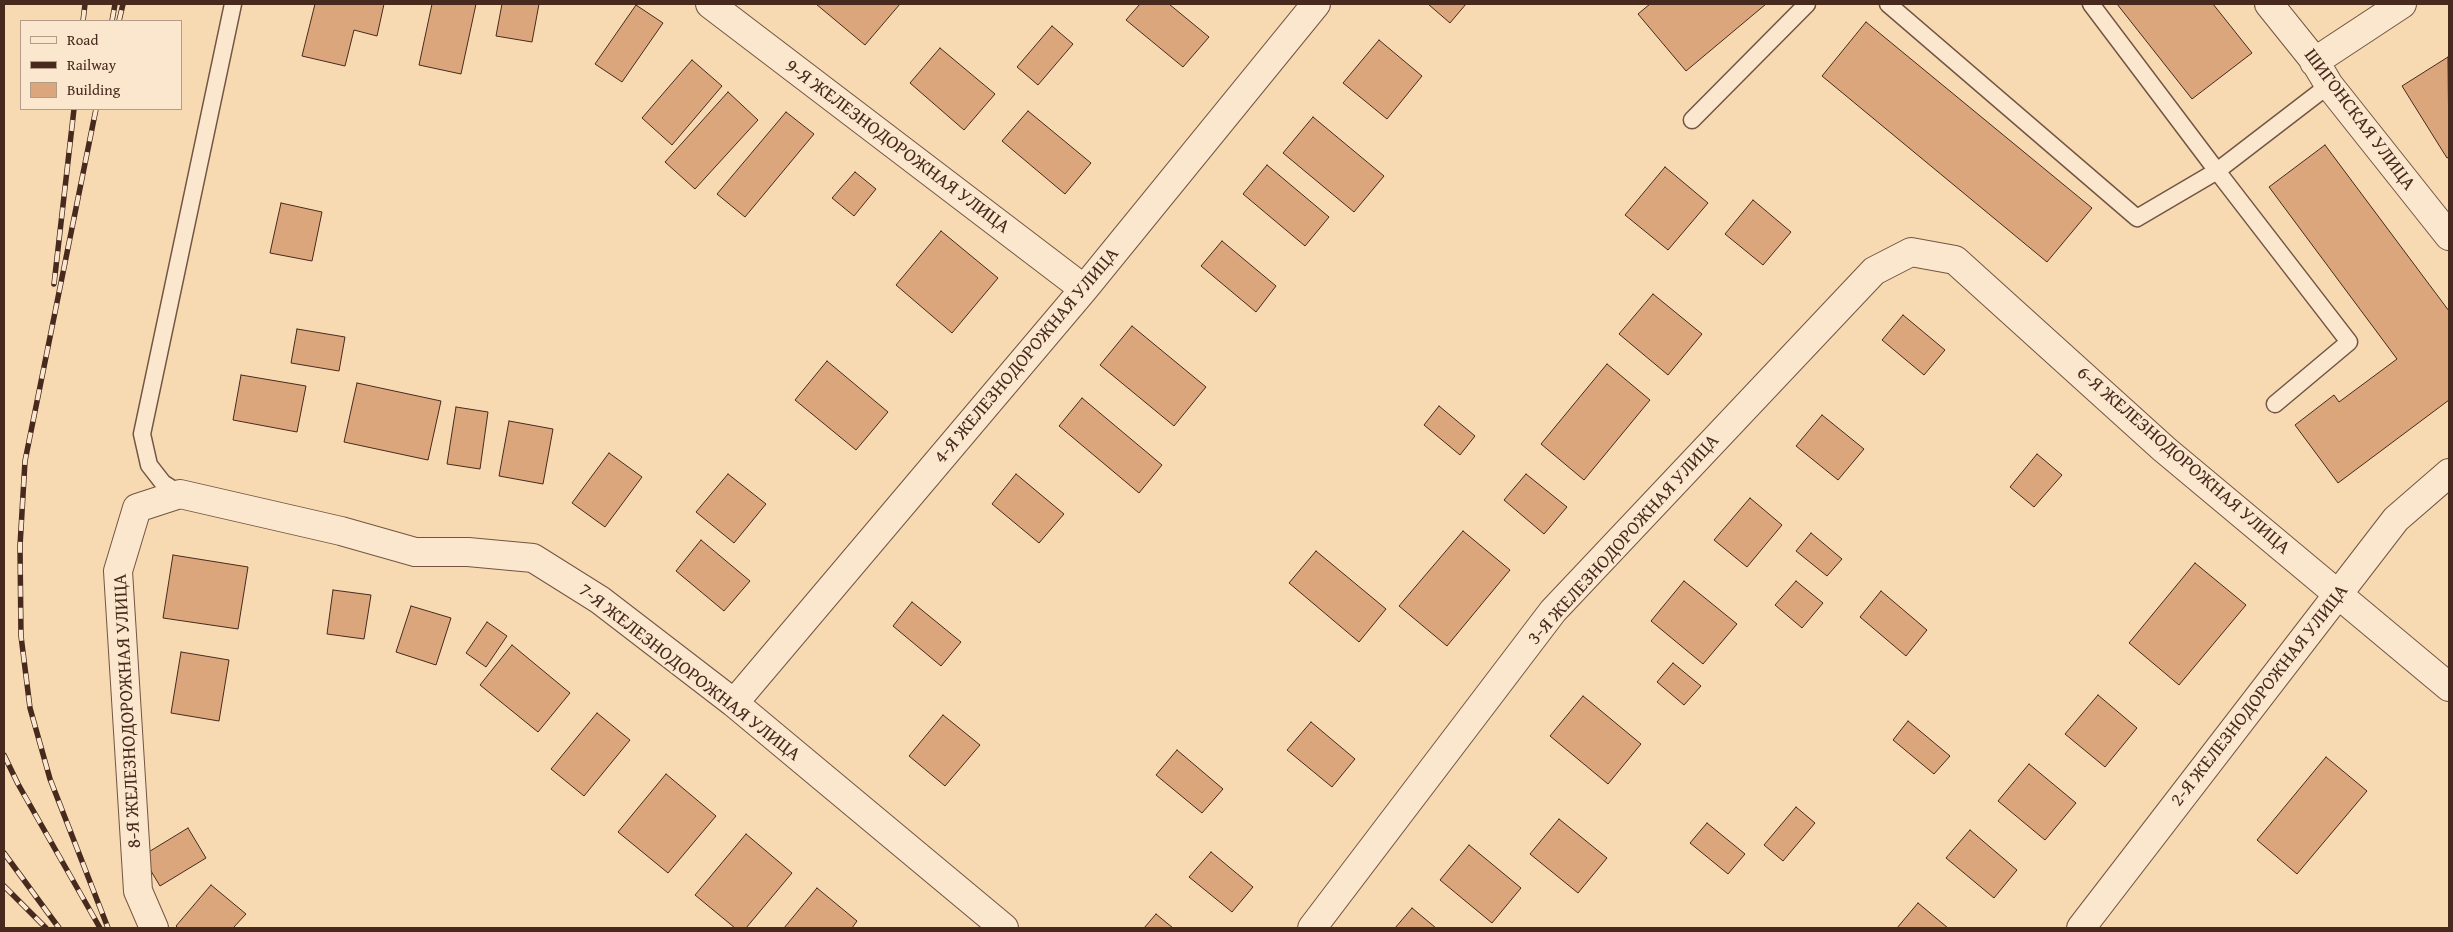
<!DOCTYPE html>
<meta charset="utf-8">
<style>
body{margin:0}
#map{position:relative;width:2453px;height:932px;overflow:hidden;background:#f7dab2;font-family:"Gentium Book Plus",serif}
canvas{display:block}
.frame{position:absolute;inset:0;border:5px solid #47291e;pointer-events:none}
.legend{position:absolute;left:20px;top:20px;width:162px;height:90px;box-sizing:border-box;background:#fae7cd;border:1px solid #b29b87;margin:0;padding:6px 9px;list-style:none;font-size:15px;color:#47291e}
.legend li{display:flex;align-items:center;gap:10px;height:25px}
.legend b{width:25px;border:1px solid #b29b87}
</style>
<div id="map">
<canvas width="2453" height="932"></canvas>
<div class="frame"></div>
<ul class="legend">
<li><b style="height:6px;background:#fae7cd"></b>Road</li>
<li><b style="height:6px;background:#47291e"></b>Railway</li>
<li><b style="height:14px;background:#dba67c"></b>Building</li>
</ul>
</div>
<script>
const ctx = document.querySelector('canvas').getContext('2d');
ctx.lineJoin = 'round';
function paint(path, color) {
  ctx.fillStyle = color;
  ctx.fill(path, 'evenodd');
}
function poly(rows) {
  const path = new Path2D();
  for (const r of rows) {
    path.moveTo(r[0], r[1]);
    for (let i = 2; i < r.length; i += 2) path.lineTo(r[i], r[i + 1]);
  }
  return path;
}
function stroke(path, color, width, dash) {
  ctx.strokeStyle = color;
  ctx.lineWidth = width;
  ctx.lineCap = dash ? 'butt' : 'round';
  ctx.setLineDash(dash || []);
  ctx.stroke(path);
}
function write(font, color, halo, rows, align = 'center') {
  ctx.font = font + ' "Gentium Book Plus",serif';
  ctx.lineWidth = 4;
  ctx.setLineDash([]);
  ctx.textBaseline = 'middle';
  ctx.strokeStyle = halo;
  ctx.fillStyle = color;
  for (const [text, x, y, turn = 0] of rows) {
    ctx.save();
    ctx.translate(x, y);
    ctx.rotate((+turn || 0) * Math.PI / 180);
    ctx.textAlign = isNaN(turn) ? turn : align;
    if (halo) ctx.strokeText(text, 0, 0);
    ctx.fillText(text, 0, 0);
    ctx.restore();
  }
}
const building = poly([
 [315,4,384,4,377,36,354,30,345,66,302,56,315,4],
 [432,4,476,4,461,74,419,65,432,4],
 [502,4,539,4,532,42,496,36,502,4],
 [816,4,900,4,865,45,816,4],
 [1140,4,1169,4,1209,37,1183,67,1126,20,1140,4],
 [1428,4,1466,4,1450,23,1428,4],
 [1650,4,1766,4,1686,71,1638,14,1650,4],
 [2117,4,2213,4,2252,53,2192,99,2117,4],
 [636,5,663,23,622,82,595,64,636,5],
 [1866,22,2092,208,2047,262,1822,76,1866,22],
 [1052,26,1073,44,1038,85,1017,67,1052,26],
 [1379,40,1422,76,1387,119,1343,83,1379,40],
 [940,48,995,94,964,130,910,83,940,48],
 [2448,57,2449,157,2447,158,2402,86,2448,57],
 [692,60,722,86,672,145,642,118,692,60],
 [728,92,758,120,695,189,665,162,728,92],
 [1028,111,1091,163,1065,194,1002,141,1028,111],
 [786,112,814,134,745,217,717,194,786,112],
 [1313,117,1384,176,1354,212,1283,153,1313,117],
 [2325,145,2449,311,2449,400,2338,483,2295,425,2334,395,2339,402,2397,359,2269,187,2325,145],
 [1267,165,1329,217,1305,246,1243,194,1267,165],
 [1665,167,1708,203,1668,250,1625,215,1665,167],
 [855,172,876,189,854,216,832,198,855,172],
 [1753,200,1791,232,1763,265,1725,234,1753,200],
 [281,203,322,212,312,261,270,253,281,203],
 [941,231,998,278,952,333,896,285,941,231],
 [1222,241,1276,286,1256,312,1201,266,1222,241],
 [1653,294,1702,334,1668,375,1619,334,1653,294],
 [1903,315,1945,350,1924,375,1882,340,1903,315],
 [1132,326,1206,387,1174,426,1100,365,1132,326],
 [297,329,345,337,339,371,291,363,297,329],
 [827,361,888,412,856,450,795,400,827,361],
 [1607,364,1650,400,1584,480,1541,444,1607,364],
 [241,375,306,386,297,432,233,420,241,375],
 [357,383,441,401,428,460,344,442,357,383],
 [1082,398,1162,465,1139,493,1059,426,1082,398],
 [1439,406,1475,436,1460,455,1424,425,1439,406],
 [456,407,488,412,480,469,447,464,456,407],
 [1822,415,1864,449,1838,480,1796,446,1822,415],
 [509,421,553,429,543,484,499,476,509,421],
 [609,453,642,477,605,527,572,503,609,453],
 [2037,454,2062,475,2034,507,2010,487,2037,454],
 [728,474,766,504,734,543,696,512,728,474],
 [1016,474,1064,514,1039,543,992,504,1016,474],
 [1526,474,1567,507,1544,534,1504,500,1526,474],
 [1750,498,1782,525,1747,567,1714,540,1750,498],
 [1463,531,1510,570,1447,646,1399,606,1463,531],
 [1811,533,1842,559,1827,576,1796,551,1811,533],
 [701,540,750,581,724,611,676,571,701,540],
 [1316,551,1386,609,1359,642,1289,583,1316,551],
 [173,555,248,567,238,629,163,618,173,555],
 [2195,563,2246,605,2179,685,2129,643,2195,563],
 [1684,581,1737,624,1703,664,1651,621,1684,581],
 [1796,581,1823,603,1802,628,1775,605,1796,581],
 [333,590,371,595,364,639,327,634,333,590],
 [1881,591,1927,630,1906,656,1860,617,1881,591],
 [912,602,961,642,941,666,893,626,912,602],
 [411,606,451,618,436,665,396,652,411,606],
 [487,622,507,636,486,667,466,653,487,622],
 [512,645,570,693,538,732,480,685,512,645],
 [181,652,229,660,219,721,171,713,181,652],
 [1673,663,1701,686,1684,705,1657,682,1673,663],
 [2098,695,2137,728,2105,767,2065,734,2098,695],
 [1583,696,1641,744,1608,784,1550,736,1583,696],
 [597,713,630,740,584,796,551,769,597,713],
 [943,715,980,745,945,786,909,756,943,715],
 [1908,721,1950,756,1934,774,1893,740,1908,721],
 [1311,722,1355,759,1332,787,1287,750,1311,722],
 [1177,750,1223,789,1202,813,1156,775,1177,750],
 [2326,757,2367,791,2297,874,2257,840,2326,757],
 [2029,764,2076,803,2045,840,1998,801,2029,764],
 [666,774,716,816,668,873,618,832,666,774],
 [1796,807,1815,823,1783,861,1764,845,1796,807],
 [1559,819,1607,858,1578,893,1530,854,1559,819],
 [1707,823,1745,854,1728,874,1690,843,1707,823],
 [188,828,206,858,160,886,142,856,188,828],
 [1970,830,2017,870,1994,898,1946,858,1970,830],
 [746,834,792,873,746,928,735,928,695,895,746,834],
 [1469,845,1521,888,1492,923,1440,880,1469,845],
 [1211,852,1253,887,1232,912,1189,877,1211,852],
 [211,885,246,914,233,928,178,928,176,926,211,885],
 [817,888,857,921,852,928,784,928,817,888],
 [1918,903,1948,928,1897,928,1918,903],
 [1412,908,1436,928,1395,928,1412,908],
 [1156,914,1173,928,1144,928,1156,914]
]);
const lane = poly([
 [1888,4,2137,218,2217,171,2091,4],
 [1692,120,1807,4],
 [2275,404,2349,342,2217,171,2329,85],
 [180,494,163,483,149,465,142,434,233,4]
]);
const street = poly([
 [710,4,1084,289],
 [2269,4,2314,60,2329,85,2449,236],
 [2314,62,2402,4],
 [734,703,1084,289,1316,4],
 [154,928,138,891,118,571,137,508,180,494,341,531,415,552,468,552,533,558,600,600,734,703,1004,928],
 [1312,928,1553,611,1874,271,1911,252,1955,260,2164,449,2449,687],
 [2081,928,2396,519,2449,473]
]);
const rail = poly([
 [83,21,85,4],
 [112,21,115,4],
 [119,21,123,4],
 [96,109,25,461,20,546,21,636,30,708,50,779,108,928],
 [54,284,74,109],
 [4,755,18,784,100,928],
 [4,853,59,928],
 [4,886,46,928]
]);
const streetNames = [
 ["ШИГОНСКАЯ УЛИЦА",2359,120,53],
 ["9-Я ЖЕЛЕЗНОДОРОЖНАЯ УЛИЦА",897,147,37],
 ["4-Я ЖЕЛЕЗНОДОРОЖНАЯ УЛИЦА",1027,356,-50],
 ["6-Я ЖЕЛЕЗНОДОРОЖНАЯ УЛИЦА",2183,461,41],
 ["3-Я ЖЕЛЕЗНОДОРОЖНАЯ УЛИЦА",1624,540,-48],
 ["7-Я ЖЕЛЕЗНОДОРОЖНАЯ УЛИЦА",689,673,38],
 ["2-Я ЖЕЛЕЗНОДОРОЖНАЯ УЛИЦА",2260,696,-52],
 ["8-Я ЖЕЛЕЗНОДОРОЖНАЯ УЛИЦА",128,711,-93]
];
paint(building, '#dba67c');
stroke(building, '#47291e', 1);
stroke(lane, '#735543', 19);
stroke(street, '#735543', 30);
stroke(lane, '#fae7cd', 16);
stroke(street, '#fae7cd', 28);
stroke(rail, '#47291e', 5.5);
stroke(rail, '#fae7cd', 4, [11]);
write('19px', '#47291e', '#fae7cd', streetNames);
</script>
